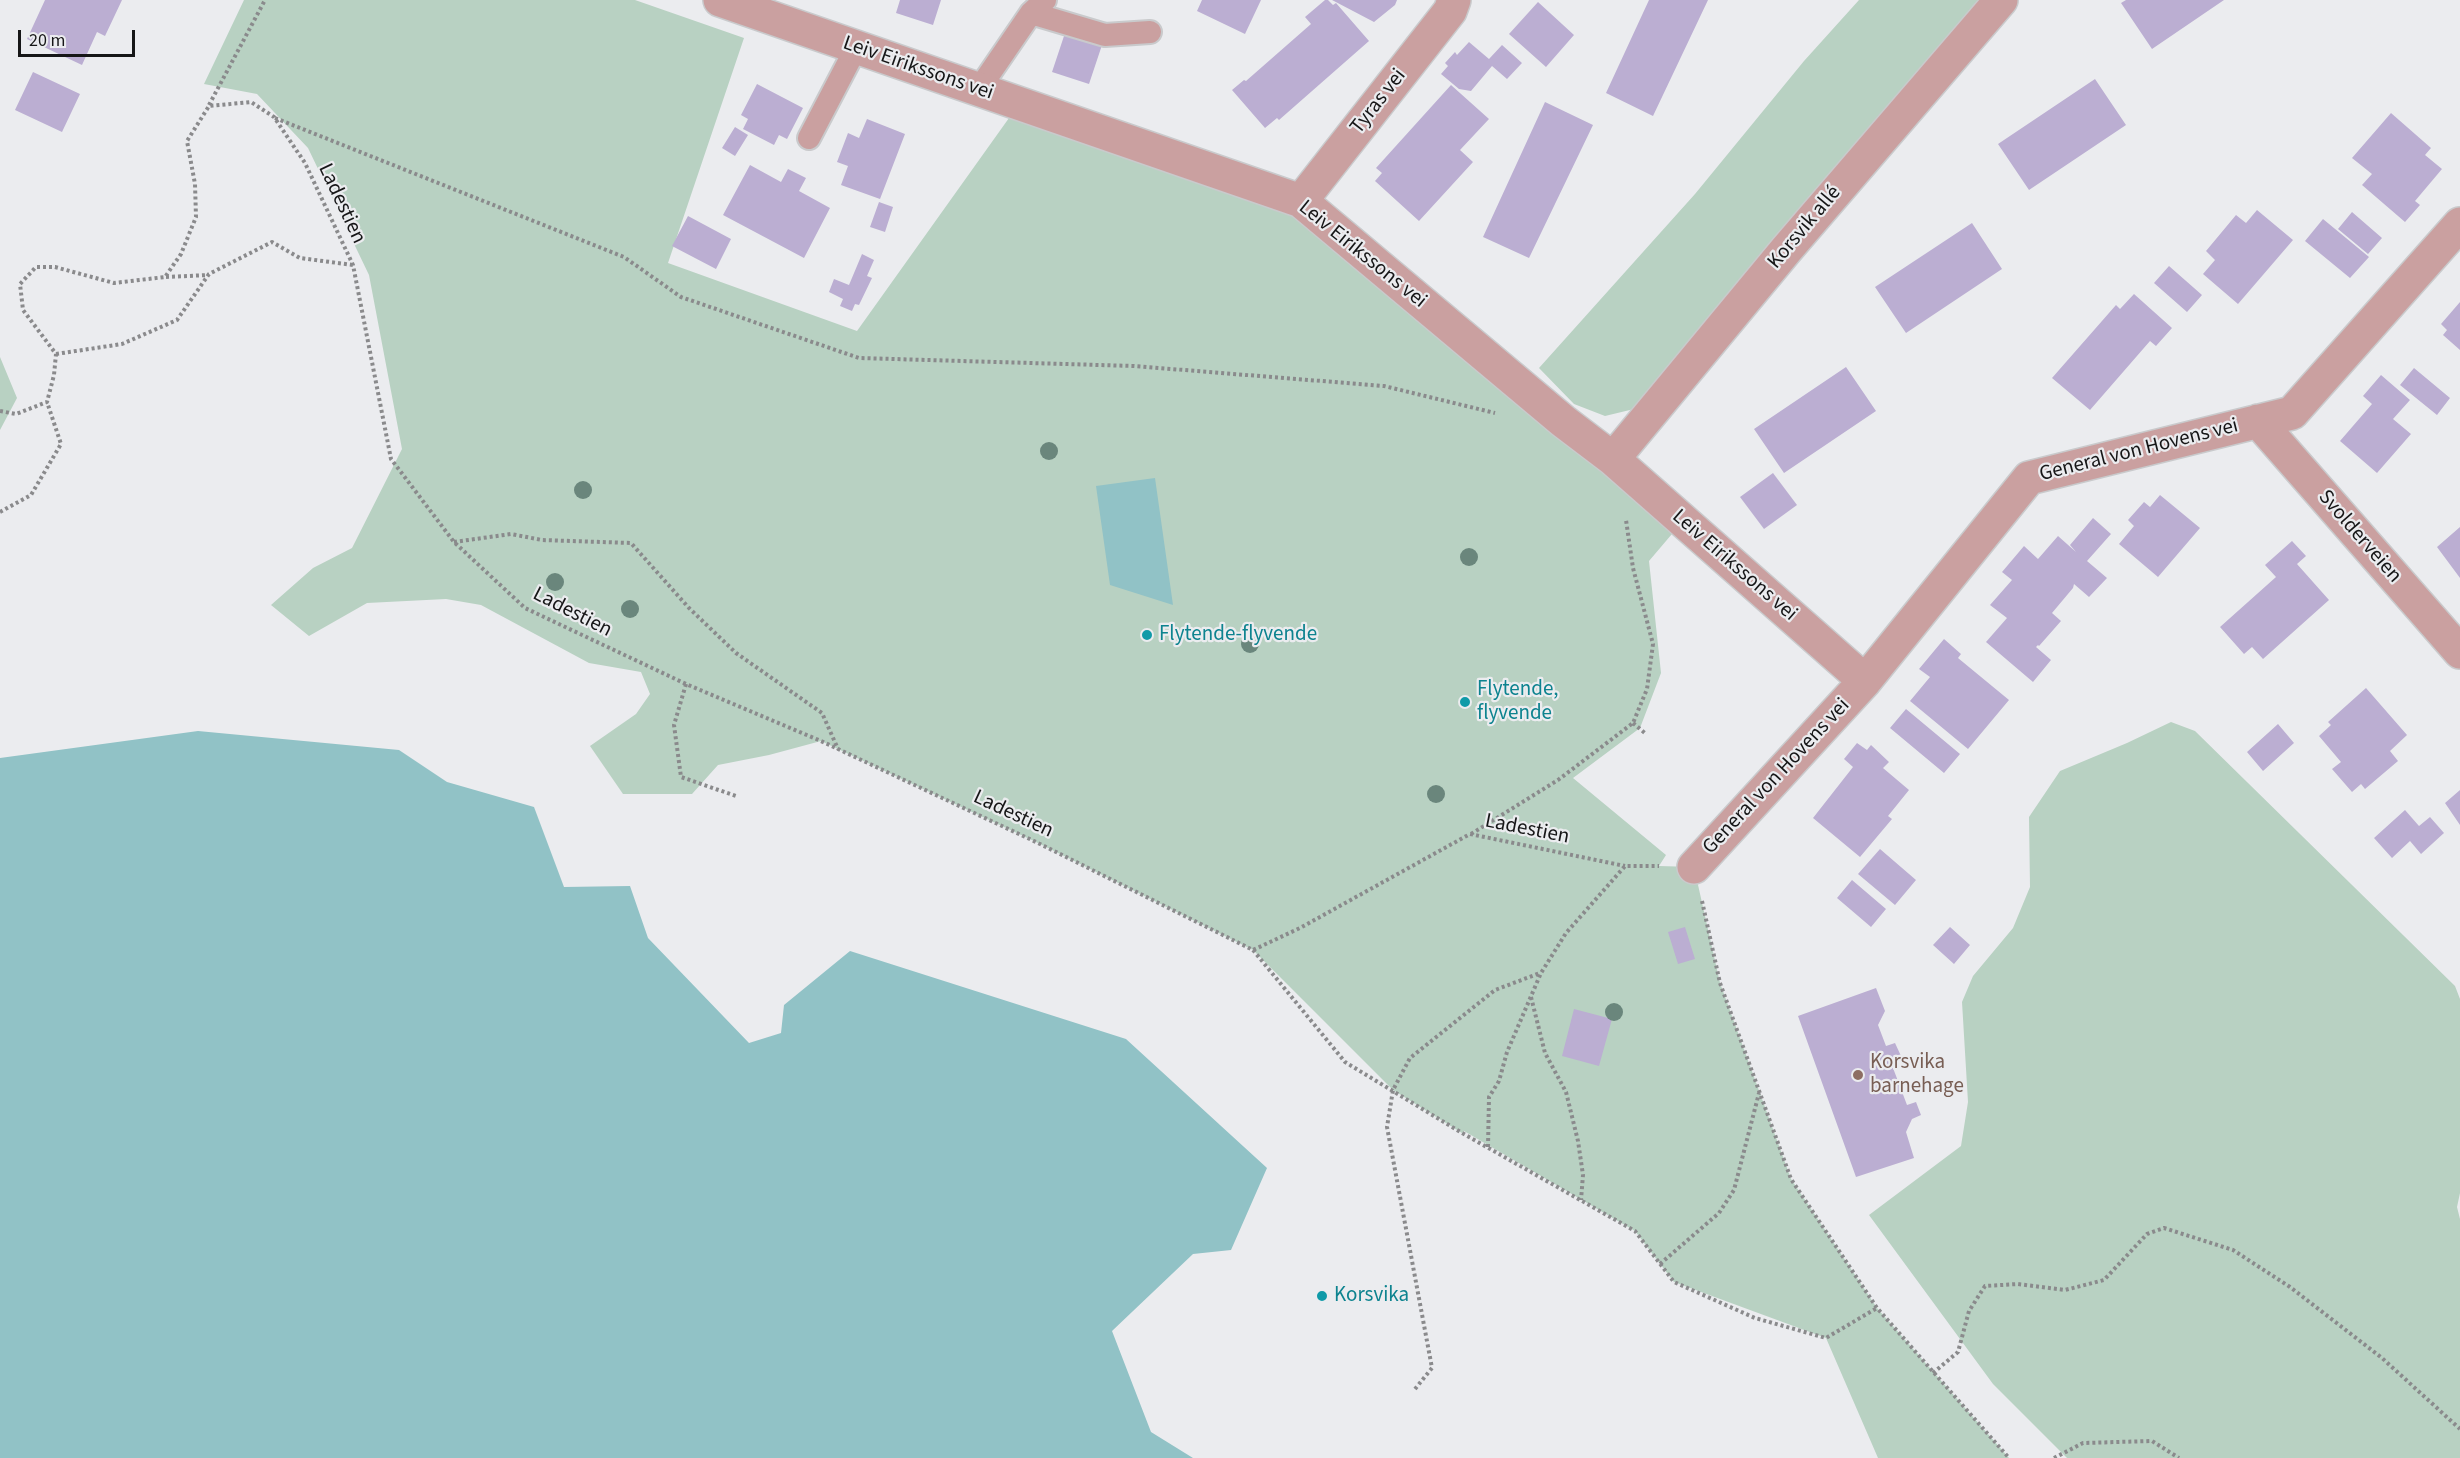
<!DOCTYPE html>
<meta charset="utf-8">
<style>
body{margin:0}
#map{position:relative;width:2460px;height:1458px;overflow:hidden;background:#ebecef;font-family:"Source Sans 3",sans-serif}
canvas{display:block}
.scale{position:absolute;left:18px;top:30px;width:117px;height:27px;box-sizing:border-box;border:3px solid #161617;border-top:0;padding-left:8px;font-size:18px;line-height:21px;white-space:nowrap;color:#161617;-webkit-text-stroke:4px #ebecef;paint-order:stroke}
</style>
<div id="map">
<canvas width="2460" height="1458"></canvas>
<div class="scale">20 m</div>
</div>
<script>
const ctx = document.querySelector('canvas').getContext('2d');
ctx.lineJoin = 'round';
function paint(path, color) {
  ctx.fillStyle = color;
  ctx.fill(path, 'evenodd');
}
function poly(rows) {
  const path = new Path2D();
  for (const r of rows) {
    path.moveTo(r[0], r[1]);
    for (let i = 2; i < r.length; i += 2) path.lineTo(r[i], r[i + 1]);
  }
  return path;
}
function stroke(path, color, width, dash) {
  ctx.strokeStyle = color;
  ctx.lineWidth = width;
  ctx.lineCap = dash ? 'butt' : 'round';
  ctx.setLineDash(dash || []);
  ctx.stroke(path);
}
function write(font, color, halo, rows, align = 'center') {
  ctx.font = font + ' "Source Sans 3",sans-serif';
  ctx.lineWidth = 4.5;
  ctx.setLineDash([]);
  ctx.textBaseline = 'middle';
  ctx.strokeStyle = halo;
  ctx.fillStyle = color;
  for (const [text, x, y, turn = 0] of rows) {
    ctx.save();
    ctx.translate(x, y);
    ctx.rotate((+turn || 0) * Math.PI / 180);
    ctx.textAlign = isNaN(turn) ? turn : align;
    if (halo) ctx.strokeText(text, 0, 0);
    ctx.fillText(text, 0, 0);
    ctx.restore();
  }
}
const green = poly([
 [244,0,635,0,744,38,668,263,857,331,1009,118,1300,214,1683,521,1649,561,1661,673,1640,728,1573,778,1666,855,1659,866,1694,867,1720,983,1791,1179,1877,1308,2009,1458,1878,1458,1826,1338,1674,1282,1635,1231,1464,1131,1462,1133,1393,1090,1253,950,1036,842,821,741,769,755,718,765,692,794,623,794,590,746,636,714,650,694,641,672,589,663,481,605,446,599,367,603,309,636,271,605,313,568,352,548,402,449,369,275,308,148,257,94,204,84],
 [1859,0,1984,0,1634,409,1605,416,1574,404,1539,368,1695,194,1804,61],
 [0,357,17,398,0,430],
 [2171,722,2195,731,2455,986,2460,999,2460,1193,2457,1207,2460,1219,2460,1458,2067,1458,1993,1384,1869,1215,1961,1146,1968,1102,1962,1002,1973,976,2013,928,2030,887,2029,817,2060,771,2127,743]
]);
const water = poly([
 [1155,478,1173,605,1110,585,1096,486],
 [198,731,399,750,447,782,534,807,564,887,630,886,648,938,749,1043,781,1033,784,1005,850,951,1126,1039,1267,1168,1231,1250,1193,1254,1112,1331,1151,1432,1193,1458,0,1458,0,758]
]);
const building = poly([
 [45,0,122,0,105,36,97,32,82,65,27,39],
 [900,0,941,0,933,25,896,13],
 [1202,0,1261,0,1245,34,1197,11],
 [1325,0,1328,0,1333,5,1336,3,1369,41,1279,120,1277,118,1265,128,1232,90,1244,80,1246,81,1311,24,1305,17],
 [1332,0,1397,0,1395,5,1374,22],
 [1649,0,1708,0,1653,116,1606,93],
 [2126,0,2224,0,2152,49,2121,3],
 [1538,2,1574,35,1546,67,1509,34],
 [1065,33,1102,45,1089,84,1052,72],
 [1469,42,1489,59,1502,45,1522,63,1507,79,1492,66,1471,91,1459,89,1441,74,1448,66,1445,63,1455,52,1457,55],
 [33,72,80,94,62,132,15,110],
 [2095,79,2126,125,2029,190,1998,144],
 [757,84,803,108,787,139,779,135,774,145,743,129,748,119,741,115],
 [1451,85,1489,119,1460,150,1473,162,1419,221,1375,181,1382,173,1376,168],
 [1545,102,1593,125,1529,258,1483,237],
 [2391,113,2431,148,2425,155,2442,169,2415,201,2420,205,2405,222,2362,185,2372,174,2352,158],
 [867,119,905,134,880,199,841,185,848,166,837,162,848,133,859,138],
 [735,127,748,135,735,156,722,148],
 [750,165,781,182,788,169,806,178,799,191,830,208,804,258,723,215],
 [879,202,893,207,885,232,870,227],
 [2257,210,2293,240,2238,304,2203,274,2215,260,2206,251,2236,215,2246,223],
 [2352,212,2382,238,2368,254,2338,229],
 [688,216,731,239,716,269,672,246],
 [2323,219,2369,257,2350,278,2305,241],
 [1972,223,2002,269,1906,333,1875,287],
 [862,254,874,260,867,276,872,278,859,305,855,304,852,311,840,306,843,299,829,292,834,279,849,285],
 [2169,266,2202,295,2187,312,2154,283],
 [2134,294,2172,328,2156,346,2150,341,2090,410,2052,378,2116,305,2120,309],
 [2460,302,2460,350,2443,335,2447,330,2441,324],
 [1846,367,1876,411,1784,473,1754,429],
 [2414,368,2450,398,2437,415,2400,385],
 [2381,375,2410,400,2393,419,2411,434,2377,473,2340,441,2372,404,2363,396],
 [1773,473,1797,505,1764,529,1740,497],
 [2160,495,2200,528,2158,577,2119,544,2134,526,2128,520,2144,502,2150,507],
 [2093,518,2111,534,2087,561,2107,578,2089,597,2074,584,2073,588,2052,613,2061,621,2039,646,2038,645,2036,647,2051,660,2033,682,1986,642,2007,618,1990,605,2012,580,2002,572,2024,546,2038,559,2058,536,2076,552,2070,545],
 [2460,527,2460,578,2437,547],
 [2292,541,2306,556,2297,564,2329,600,2263,659,2252,647,2244,654,2220,627,2276,577,2265,565],
 [1944,639,1961,654,1958,658,2009,700,1968,749,1910,701,1930,677,1919,669],
 [2366,688,2407,735,2390,751,2398,761,2365,789,2361,784,2352,792,2332,769,2341,762,2319,736,2331,725,2328,722],
 [1906,709,1960,754,1944,773,1890,728],
 [2278,724,2294,743,2263,771,2247,752],
 [1857,743,1867,750,1871,745,1889,762,1883,768,1909,790,1888,816,1892,819,1860,857,1813,818,1853,767,1844,759],
 [2460,790,2460,825,2445,803],
 [2405,810,2419,826,2430,817,2444,833,2421,854,2410,841,2392,858,2374,838],
 [1880,849,1916,880,1895,905,1858,874],
 [1852,880,1886,909,1871,927,1837,898],
 [1685,927,1695,959,1678,964,1668,932],
 [1950,927,1970,945,1954,964,1933,945],
 [1876,988,1885,1011,1878,1025,1886,1046,1895,1043,1901,1056,1890,1060,1907,1105,1916,1102,1921,1115,1912,1119,1906,1132,1914,1158,1856,1177,1798,1016],
 [1574,1009,1612,1019,1599,1066,1562,1056]
]);
const path = poly([
 [209,105,265,0],
 [275,118,624,257,681,297,859,358,1134,366,1384,386,1495,413],
 [166,277,209,275],
 [56,354,122,344,177,320,209,274,272,242,300,258,353,265],
 [0,411,16,414,47,402,54,375,56,354,23,310,20,284,36,267,55,267,114,283,165,277,181,254,196,217,195,184,187,141,209,106,251,102,274,117,305,163,353,265,391,459,454,542,525,608,686,684,821,741,1036,842,1253,950,1300,928,1470,834,1625,866],
 [0,512,31,495,61,444,47,402],
 [454,542,511,534,542,540,631,543,689,608,736,653,822,713,838,749],
 [686,684,674,725,681,777,736,796],
 [1633,723,1646,734],
 [1471,834,1558,780,1633,723,1647,689,1653,644,1633,568,1626,520],
 [1702,901,1720,983,1791,1179,1877,1308,2009,1458],
 [1253,950,1345,1062,1462,1133,1635,1231,1674,1282,1755,1318,1826,1338,1877,1308],
 [1531,997,1545,1053,1566,1092,1578,1141,1583,1175,1581,1200],
 [1488,1147,1489,1097,1499,1081,1507,1052,1541,973,1566,933,1625,866,1659,866],
 [1660,1264,1719,1213,1734,1190,1759,1093],
 [1933,1373,1958,1352,1969,1311,1985,1286,2018,1284,2065,1290,2104,1280,2147,1234,2164,1228,2233,1250,2290,1287,2382,1358,2460,1429],
 [1415,1389,1432,1368,1387,1127,1393,1090,1410,1058,1495,990,1540,973],
 [2054,1458,2083,1443,2152,1441,2179,1458]
]);
const service = poly([
 [1031,13,1105,35,1150,32],
 [979,89,1031,13,1045,0],
 [809,138,856,48]
]);
const minor = poly([
 [720,0,1301,201,1563,421,1613,459,1865,681],
 [1301,201,1450,11,1454,0],
 [2258,421,2460,652],
 [1613,459,1786,250,2001,0],
 [1694,867,1865,681,2029,478,2292,413,2460,224]
]);
const trees = [
 [1049,451],
 [583,490],
 [1469,557],
 [555,582],
 [630,609],
 [1250,644],
 [1436,794],
 [1614,1012]
];
const markers = [
 [1147,635,6,"#0f9aa8"],
 [1465,702,6,"#0f9aa8"],
 [1858,1075,6,"#8d6e63"],
 [1322,1296,6,"#0f9aa8"]
];
const streetNames = [
 ["Leiv Eirikssons vei",918,69,19],
 ["Tyras vei",1379,102,-52],
 ["Ladestien",341,204,65],
 ["Korsvik allé",1805,228,-50],
 ["Leiv Eirikssons vei",1362,255,39],
 ["General von Hovens vei",2139,451,-14],
 ["Svolderveien",2359,537,49],
 ["Leiv Eirikssons vei",1734,566,41],
 ["Ladestien",572,613,27],
 ["General von Hovens vei",1777,777,-47],
 ["Ladestien",1013,815,25],
 ["Ladestien",1527,830,11]
];
const cultureNames = [
 ["Flytende-flyvende",1159,635],
 ["Flytende,",1477,690],
 ["flyvende",1477,714],
 ["Korsvika",1334,1296]
];
const educationNames = [
 ["Korsvika",1870,1063],
 ["barnehage",1870,1087]
];
paint(green, '#b8d1c2');
paint(water, '#91c2c6');
paint(building, '#bbaed2');
stroke(service, '#c9cacc', 26);
stroke(minor, '#c9cacc', 36);
stroke(path, '#8a8a8c', 4, [3, 3]);
stroke(service, '#caa0a0', 22);
stroke(minor, '#caa0a0', 33);
ctx.fillStyle = '#6a867c';
for (const [x, y] of trees) {
  ctx.beginPath();
  ctx.arc(x, y, 9, 0, 2 * Math.PI);
  ctx.fill();
}
for (const [x, y, r, color] of markers) {
  const dot = new Path2D();
  dot.arc(x, y, r, 0, 2 * Math.PI);
  ctx.fillStyle = color;
  ctx.fill(dot);
  stroke(dot, '#ebecef', 2);
}
write('21px', '#161617', '#ebecef', streetNames);
write('21px', '#0d838f', '#ebecef', cultureNames, 'left');
write('21px', '#785e54', '#ebecef', educationNames, 'left');
</script>
